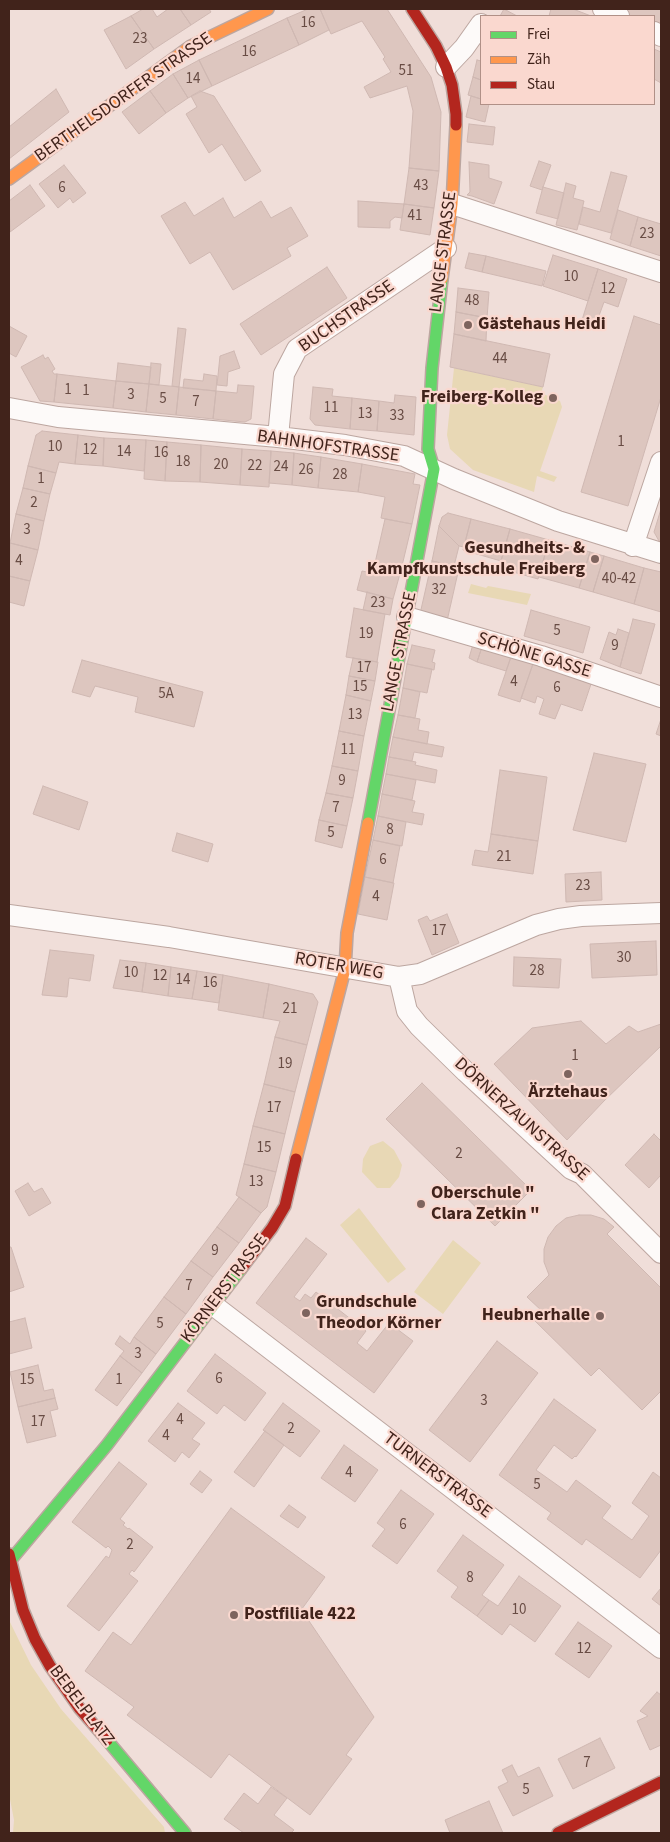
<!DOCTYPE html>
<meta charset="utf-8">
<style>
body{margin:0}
#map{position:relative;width:670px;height:1842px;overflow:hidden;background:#f0ded9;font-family:"Source Sans 3",sans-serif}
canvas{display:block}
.frame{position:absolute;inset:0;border:10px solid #41231b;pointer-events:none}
.legend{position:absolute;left:480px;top:15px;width:175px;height:90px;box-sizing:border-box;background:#fad8cf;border:1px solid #b09087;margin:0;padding:6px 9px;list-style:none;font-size:15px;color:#41231b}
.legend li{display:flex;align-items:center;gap:10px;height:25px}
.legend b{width:25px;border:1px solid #b09087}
</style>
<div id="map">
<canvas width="670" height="1842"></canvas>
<div class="frame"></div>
<ul class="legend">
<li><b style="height:6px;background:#63d668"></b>Frei</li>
<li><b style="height:6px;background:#ff974d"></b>Zäh</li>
<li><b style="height:6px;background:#b3261e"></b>Stau</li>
</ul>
</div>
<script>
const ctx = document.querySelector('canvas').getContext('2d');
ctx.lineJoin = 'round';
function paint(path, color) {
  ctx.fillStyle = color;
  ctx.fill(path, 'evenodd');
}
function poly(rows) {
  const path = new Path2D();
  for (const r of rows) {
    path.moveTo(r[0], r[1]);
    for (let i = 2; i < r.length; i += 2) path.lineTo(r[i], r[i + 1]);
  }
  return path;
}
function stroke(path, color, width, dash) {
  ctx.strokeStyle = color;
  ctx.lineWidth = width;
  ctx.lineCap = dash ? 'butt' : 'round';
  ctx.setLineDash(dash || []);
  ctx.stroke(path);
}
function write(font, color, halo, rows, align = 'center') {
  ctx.font = font + ' "Source Sans 3",sans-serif';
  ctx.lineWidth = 4.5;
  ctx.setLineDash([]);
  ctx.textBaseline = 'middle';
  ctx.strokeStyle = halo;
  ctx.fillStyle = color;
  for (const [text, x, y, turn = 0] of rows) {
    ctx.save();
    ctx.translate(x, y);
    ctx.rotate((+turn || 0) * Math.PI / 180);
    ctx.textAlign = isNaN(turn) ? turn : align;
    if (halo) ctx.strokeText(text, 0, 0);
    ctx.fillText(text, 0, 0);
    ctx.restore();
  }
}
const green = poly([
 [454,368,543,387,541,393,560,401,562,407,540,471,557,477,554,482,537,476,534,492,473,470,450,449,447,435],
 [471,584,486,588,488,586,531,594,527,605,468,593],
 [383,1141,394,1150,402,1165,399,1177,390,1188,377,1188,362,1172,363,1159,370,1146],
 [359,1208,406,1269,388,1283,340,1225],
 [453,1240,481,1263,443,1314,414,1292],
 [9,1620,31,1665,61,1709,164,1827,165,1833,13,1833,14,1820,9,1794]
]);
const building = poly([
 [143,9,152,9,157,17,168,9,180,9,191,25,154,49,131,16,143,9],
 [180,9,209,9,211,12,191,25,180,9],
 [308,9,320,9,329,30,299,45,287,18,308,9],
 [320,9,387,9,431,77,441,112,439,171,409,168,413,111,407,86,370,98,364,87,391,72,383,59,385,57,362,21,331,34,320,9],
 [504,9,517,16,500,16,504,9],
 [551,9,573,9,591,16,549,16,551,9],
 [621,9,661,9,661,28,654,25,654,16,632,16,620,12,621,9],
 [131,16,154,49,126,69,104,30,131,16],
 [287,18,299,45,212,86,199,60,287,18],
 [654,49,661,52,661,83,654,79,654,49],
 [199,60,212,86,188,98,173,74,199,60],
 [477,60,481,61,481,80,473,77,477,60],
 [173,74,188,98,166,113,150,91,173,74],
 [473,77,481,80,481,99,468,95,473,77],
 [56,89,69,112,9,159,9,127,56,89],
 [150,91,166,113,139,134,122,112,150,91],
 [200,91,214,96,261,171,245,181,222,144,209,153,186,114,197,107,191,96,200,91],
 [471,96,481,99,481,104,489,104,485,122,466,117,471,96],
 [469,124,495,127,493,145,467,142,469,124],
 [539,161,551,165,542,190,530,186,539,161],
 [469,162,489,165,489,178,502,182,494,204,472,196,467,195,470,192,469,162],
 [64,165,86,193,73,203,70,198,58,208,39,184,64,165],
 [409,168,439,171,434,208,404,204,409,168],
 [611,172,627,176,611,233,579,224,583,207,600,212,611,172],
 [566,183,576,186,573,198,584,201,577,230,556,225,566,183],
 [30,185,45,206,10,232,9,201,30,185],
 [543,187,564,193,558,219,536,213,543,187],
 [223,198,234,218,261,201,271,218,291,207,308,236,287,248,291,256,233,290,210,252,190,264,161,216,185,202,194,216,223,198],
 [358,201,404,204,402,218,395,217,390,221,390,228,358,227,358,201],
 [404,204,434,208,430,235,400,230,404,204],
 [618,210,638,217,630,246,610,239,618,210],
 [638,217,661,224,661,256,630,246,638,217],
 [469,253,486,256,482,272,465,268,469,253],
 [553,255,598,269,588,301,543,286,553,255],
 [486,256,546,271,542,286,482,272,486,256],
 [327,267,347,298,261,355,240,324,327,267],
 [598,269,627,279,618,307,604,302,596,324,582,320,598,269],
 [458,288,489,292,487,318,456,312,458,288],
 [456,312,487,318,486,341,454,334,456,312],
 [634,316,661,325,661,397,628,506,581,492,634,316],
 [9,326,27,336,16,357,9,353,9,326],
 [178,328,186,329,179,387,172,386,178,328],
 [454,334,550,354,543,387,450,367,454,334],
 [234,351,240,368,228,372,227,386,217,385,220,356,234,351],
 [43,355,45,359,48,357,55,369,52,371,54,374,57,374,54,402,40,401,21,367,43,355],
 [118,363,151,367,149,384,116,381,118,363],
 [151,363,161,364,159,385,149,384,151,363],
 [57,374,116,381,113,408,54,402,57,374],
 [204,374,217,376,216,391,183,388,184,379,203,381,204,374],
 [116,381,149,384,146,412,113,408,116,381],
 [149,384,179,387,176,415,146,412,149,384],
 [238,385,254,386,251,419,245,422,213,419,216,391,237,393,238,385],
 [179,387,216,391,213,419,176,415,179,387],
 [313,387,333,389,332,396,352,398,350,429,315,425,310,419,313,387],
 [395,395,416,397,414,435,377,431,379,401,394,403,395,395],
 [352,398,379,401,377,431,350,429,352,398],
 [42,431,78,435,75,464,59,462,56,473,28,466,36,435,42,431],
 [78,435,104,438,103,466,75,464,78,435],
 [104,438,146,440,144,471,103,466,104,438],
 [146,440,167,442,165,481,144,479,146,440],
 [167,442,201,445,200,482,165,481,167,442],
 [201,445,242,449,240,485,200,482,201,445],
 [242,449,271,451,269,487,240,485,242,449],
 [271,451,294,453,292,485,269,483,271,451],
 [294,453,321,457,318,488,292,485,294,453],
 [321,457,362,464,358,492,318,488,321,457],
 [362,464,415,474,413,484,420,485,412,524,381,518,385,497,358,492,362,464],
 [28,466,56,473,50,494,23,488,28,466],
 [23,488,50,494,44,521,16,514,23,488],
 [661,509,661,541,659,541,654,532,661,509],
 [448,513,471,519,464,547,459,546,439,526,442,517,448,513],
 [16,514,44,521,38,550,10,543,16,514],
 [385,519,412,524,401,570,375,563,385,519],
 [471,519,510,529,501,561,463,550,471,519],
 [439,526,459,546,454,566,432,561,439,526],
 [510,529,549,540,538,579,499,568,510,529],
 [549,540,590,552,579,588,539,577,549,540],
 [10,543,38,550,30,581,9,576,10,543],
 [590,552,604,556,593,592,579,588,590,552],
 [604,556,644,568,634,604,593,592,604,556],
 [432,561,459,568,447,621,420,614,432,561],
 [375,563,401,570,393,599,357,590,362,571,372,573,375,563],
 [644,568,661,572,661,612,634,604,644,568],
 [9,576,30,581,24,606,9,602,9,576],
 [367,592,393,599,390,615,363,610,367,592],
 [354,608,385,614,377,662,346,657,354,608],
 [531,610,590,627,583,653,524,636,531,610],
 [633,619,655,624,641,674,620,667,633,619],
 [618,629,629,633,620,667,600,659,609,632,616,635,618,629],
 [474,641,483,644,477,662,469,658,474,641],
 [483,644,512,654,506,671,477,662,483,644],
 [412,645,435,650,432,662,435,663,434,670,407,664,412,645],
 [512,654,534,661,520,702,498,695,512,654],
 [353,658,378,662,375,681,349,676,353,658],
 [82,660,203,692,194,727,135,712,138,697,95,686,90,697,72,692,82,660],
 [534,661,592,681,582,711,561,704,555,719,539,714,544,699,537,696,535,703,521,698,534,661],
 [407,664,432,669,427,693,403,688,407,664],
 [349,676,375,681,371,701,346,695,349,676],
 [403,688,420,692,415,718,398,715,403,688],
 [346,695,371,701,364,736,339,731,346,695],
 [398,715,420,719,418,730,429,732,427,744,393,737,398,715],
 [661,719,661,736,656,734,661,719],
 [339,731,364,736,358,771,332,766,339,731],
 [393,737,444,747,442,757,414,752,412,761,389,757,393,737],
 [594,753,646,764,626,842,573,830,594,753],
 [389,757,416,762,415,765,437,770,435,783,386,774,389,757],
 [332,766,358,771,353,798,326,793,332,766],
 [500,770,547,777,538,841,491,834,500,770],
 [386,774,416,780,412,800,382,794,386,774],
 [43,786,88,802,79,830,33,814,43,786],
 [326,793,353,798,347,826,319,820,326,793],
 [382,794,415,801,412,812,424,814,422,825,378,816,382,794],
 [378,816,406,822,402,846,373,840,378,816],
 [319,820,347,826,342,848,315,841,319,820],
 [177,833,213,844,208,862,172,851,177,833],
 [491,834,538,841,533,874,472,865,475,850,488,852,491,834],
 [373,840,400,846,393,883,365,877,373,840],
 [601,872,602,900,566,902,565,874,601,872],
 [365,877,394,883,387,920,358,914,365,877],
 [447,914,459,943,432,955,418,920,427,916,430,921,447,914],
 [656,941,657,975,592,978,590,944,656,941],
 [50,950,94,955,90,981,69,978,67,997,42,995,50,950],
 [514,957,561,959,559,988,513,986,514,957],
 [120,960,146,963,142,992,113,988,120,960],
 [146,963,171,967,168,996,142,992,146,963],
 [171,967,197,971,192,999,168,996,171,967],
 [197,971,223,975,219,1003,192,999,197,971],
 [223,975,269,984,263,1018,218,1010,223,975],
 [269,984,313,994,318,1002,307,1045,275,1037,280,1021,263,1018,269,984],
 [581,1021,606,1044,629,1026,638,1032,661,1024,661,1046,604,1101,567,1140,494,1064,532,1028,581,1021],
 [275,1037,307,1045,295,1092,264,1084,275,1037],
 [422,1083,531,1190,495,1226,386,1119,422,1083],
 [264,1084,295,1092,285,1134,253,1126,264,1084],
 [253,1126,285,1134,276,1172,244,1164,253,1126],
 [654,1134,661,1141,661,1175,649,1188,625,1165,654,1134],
 [244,1164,276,1172,267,1207,261,1213,236,1195,244,1164],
 [28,1183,34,1192,42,1188,51,1203,29,1216,15,1191,28,1183],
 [239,1197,261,1213,239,1243,217,1227,239,1197],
 [579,1215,591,1215,604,1219,614,1227,607,1234,661,1288,661,1391,642,1410,599,1368,591,1376,534,1320,543,1312,527,1297,549,1275,544,1262,544,1249,548,1237,556,1226,566,1218,579,1215],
 [217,1227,239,1243,213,1277,191,1261,217,1227],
 [306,1238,327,1254,294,1297,300,1301,305,1294,311,1298,316,1292,366,1331,357,1343,367,1351,389,1323,413,1341,374,1393,256,1303,306,1238],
 [9,1247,11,1247,24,1287,9,1292,9,1247],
 [191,1261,213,1277,186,1314,164,1297,191,1261],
 [164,1297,186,1314,156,1354,134,1337,164,1297],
 [25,1318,32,1348,9,1354,9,1322,25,1318],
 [120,1336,130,1344,134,1337,156,1354,142,1373,120,1356,124,1351,115,1344,120,1336],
 [497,1341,538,1373,470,1462,429,1430,497,1341],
 [215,1354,266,1393,245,1421,224,1405,217,1414,187,1391,215,1354],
 [120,1356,142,1373,117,1406,95,1390,120,1356],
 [38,1365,44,1391,53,1389,55,1398,18,1407,10,1372,38,1365],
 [55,1398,58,1409,50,1411,56,1436,27,1443,18,1407,55,1398],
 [554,1399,596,1430,576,1457,575,1456,572,1459,554,1445,536,1470,567,1492,576,1480,611,1506,602,1518,632,1540,649,1516,632,1503,653,1472,661,1478,661,1550,640,1578,586,1539,582,1545,547,1519,551,1513,499,1475,554,1399],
 [178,1403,205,1423,192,1439,200,1444,189,1458,182,1452,175,1462,148,1441,178,1403],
 [283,1403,320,1431,300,1457,263,1430,283,1403],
 [265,1431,284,1445,254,1487,234,1472,265,1431],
 [344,1445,378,1470,355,1502,321,1478,344,1445],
 [119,1462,147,1484,120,1519,125,1523,123,1525,128,1529,129,1528,153,1547,134,1572,132,1570,129,1574,138,1581,99,1631,67,1606,106,1556,109,1558,112,1550,108,1546,106,1548,72,1522,119,1462],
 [200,1471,212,1480,202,1493,190,1484,200,1471],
 [401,1490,434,1514,397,1564,372,1546,385,1529,377,1523,401,1490],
 [289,1505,306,1517,298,1528,280,1516,289,1505],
 [231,1508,325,1577,299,1613,309,1621,374,1717,346,1755,352,1759,310,1815,229,1754,211,1778,127,1715,134,1707,85,1671,113,1632,131,1645,231,1508],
 [463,1535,504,1565,482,1595,489,1600,477,1616,451,1597,458,1587,437,1571,463,1535],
 [519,1576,561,1606,535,1642,510,1624,502,1635,477,1616,489,1600,498,1606,519,1576],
 [661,1588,661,1606,652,1599,661,1588],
 [578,1622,612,1646,589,1678,555,1654,578,1622],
 [657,1692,661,1695,661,1745,650,1750,637,1721,648,1716,640,1711,657,1692],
 [600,1738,615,1768,573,1789,558,1759,600,1738],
 [512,1765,518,1777,539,1767,553,1796,513,1816,498,1787,508,1782,502,1770,512,1765],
 [271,1787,287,1798,274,1815,294,1830,291,1833,244,1833,224,1819,244,1793,258,1804,271,1787],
 [489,1801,503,1833,450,1833,445,1820,489,1801]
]);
const street = poly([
 [603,9,619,16],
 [654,32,661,36],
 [446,67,464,48,481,24],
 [452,204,661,272],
 [9,408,58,417,278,437,345,445,404,456,454,479,558,521,661,553],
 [278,437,284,374,297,349,446,248],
 [633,546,661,462],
 [407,617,541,656,661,697],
 [9,915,169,937,399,977,420,974,536,925,559,919,581,916,661,913],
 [399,977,407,1011,419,1026,466,1072,571,1169,582,1174,661,1253],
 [213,1305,661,1648]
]);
const fast = poly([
 [368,823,434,469,428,449,432,368,442,279],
 [10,1561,107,1445,241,1269],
 [107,1740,185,1833]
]);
const slow = poly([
 [9,179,191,46,268,9],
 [442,279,452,204,456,125],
 [296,1159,345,969,347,933,368,823]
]);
const jam = poly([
 [412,9,436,46,446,67,452,85,456,114,456,125],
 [241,1269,272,1228,285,1206,296,1159],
 [9,1554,23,1610,35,1639,50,1666,80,1709,107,1740],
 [558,1833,661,1782]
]);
const markers = [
 [468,325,5,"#7e645e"],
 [553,398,5,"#7e645e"],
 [595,559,5,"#7e645e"],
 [568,1074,5,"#7e645e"],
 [421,1204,5,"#7e645e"],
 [306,1313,5,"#7e645e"],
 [600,1316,5,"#7e645e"],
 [234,1615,5,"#7e645e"]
];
const numberNames = [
 ["16",308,24],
 ["23",140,40],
 ["16",249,53],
 ["51",406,72],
 ["14",193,80],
 ["43",421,187],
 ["6",62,189],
 ["41",415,217],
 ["23",647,235],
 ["10",571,278],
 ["12",608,290],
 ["48",472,302],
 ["44",500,360],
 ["1",68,391],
 ["1",86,392],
 ["3",131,396],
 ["5",163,400],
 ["7",196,403],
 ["11",331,409],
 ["13",365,415],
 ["33",397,417],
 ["1",621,443],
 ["10",55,448],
 ["12",90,451],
 ["14",124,453],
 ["16",161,454],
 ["18",183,463],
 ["20",221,466],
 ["22",255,467],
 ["24",281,468],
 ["26",306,471],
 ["28",340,476],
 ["1",41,480],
 ["2",34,504],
 ["3",27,531],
 ["4",19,562],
 ["40-42",619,580],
 ["32",439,591],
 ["23",378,604],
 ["5",557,632],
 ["19",366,635],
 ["9",615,647],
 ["17",364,669],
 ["4",514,683],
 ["15",360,688],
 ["6",557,689],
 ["5A",166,695],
 ["13",355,716],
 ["11",348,751],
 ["9",342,782],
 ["7",336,809],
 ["8",390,831],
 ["5",331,834],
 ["21",504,858],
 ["6",383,861],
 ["23",583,887],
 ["4",376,898],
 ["17",439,932],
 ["30",624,959],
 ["28",537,972],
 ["10",131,974],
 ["12",160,977],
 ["14",183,981],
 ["16",210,984],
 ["21",290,1010],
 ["1",575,1057],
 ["19",285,1065],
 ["17",274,1109],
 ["15",264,1149],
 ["2",459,1155],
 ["13",256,1183],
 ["9",215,1252],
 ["7",189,1287],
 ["5",160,1325],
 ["3",138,1355],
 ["6",219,1380],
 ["15",27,1381],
 ["1",119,1381],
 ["3",484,1402],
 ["4",180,1421],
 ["17",38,1423],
 ["2",291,1430],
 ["4",166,1437],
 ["4",349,1474],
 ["5",537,1486],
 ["6",403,1526],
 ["2",130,1546],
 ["8",470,1579],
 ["10",519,1611],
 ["12",584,1650],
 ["7",587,1764],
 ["5",526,1791]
];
const streetNames = [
 ["BERTHELSDORFER STRASSE",124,98,-35],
 ["LANGE STRASSE",444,252,-83],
 ["BUCHSTRASSE",347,317,-35],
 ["BAHNHOFSTRASSE",328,447,8],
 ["LANGE STRASSE",400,652,-79],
 ["SCHÖNE GASSE",534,656,17],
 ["ROTER WEG",339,967,10],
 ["DÖRNERZAUNSTRASSE",521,1120,42],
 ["KÖRNERSTRASSE",225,1289,-53],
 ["TURNERSTRASSE",437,1476,37],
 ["BEBELPLATZ",81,1706,53]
];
const poiNames = [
 ["Gästehaus Heidi",478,325],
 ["Freiberg-Kolleg",543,398,"right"],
 ["Gesundheits- &",585,549,"right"],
 ["Kampfkunstschule Freiberg",585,570,"right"],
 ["Ärztehaus",568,1093,"center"],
 ["Oberschule \"",431,1194],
 ["Clara Zetkin \"",431,1215],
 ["Grundschule",316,1303],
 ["Theodor Körner",316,1324],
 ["Heubnerhalle",590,1316,"right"],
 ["Postfiliale 422",244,1615]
];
paint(green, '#e8d8b5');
paint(building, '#ddc6bf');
stroke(building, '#cfb8b2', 1);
stroke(street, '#bca6a0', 22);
stroke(fast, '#bca6a0', 14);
stroke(slow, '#bca6a0', 14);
stroke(jam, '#bca6a0', 14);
stroke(street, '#fdfaf9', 20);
stroke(fast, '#63d668', 11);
stroke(slow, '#ff974d', 11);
stroke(jam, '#b3261e', 11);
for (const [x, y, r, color] of markers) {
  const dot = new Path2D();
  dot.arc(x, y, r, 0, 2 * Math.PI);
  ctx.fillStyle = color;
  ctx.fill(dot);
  stroke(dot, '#fad8cf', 2);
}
write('15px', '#684c44', null, numberNames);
write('18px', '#41231b', '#fad8cf', streetNames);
write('bold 18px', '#41231b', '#fad8cf', poiNames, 'left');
</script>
